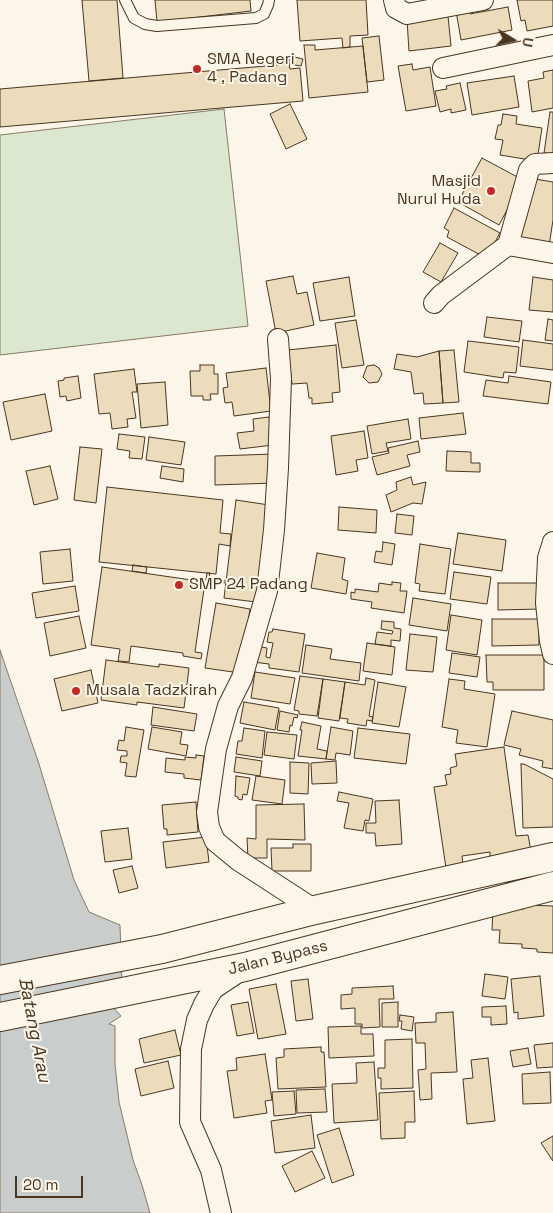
<!DOCTYPE html>
<style>
body{margin:0}
#map{position:relative;width:553px;height:1213px;overflow:hidden;background:#fbf6e9;font-family:"Space Grotesk",sans-serif}
canvas{display:block}
.north{position:absolute;left:488px;top:15px;width:50px;height:50px;-webkit-text-stroke:4px #fbf6e9;paint-order:stroke;rotate:99deg;font-size:14px;font-weight:700;line-height:20px;text-align:center;color:#4a3520}
.north::after{content:'';display:block;margin:auto;width:18px;height:22px;background:#4a3520;clip-path:polygon(50% 0,100% 100%,50% 72%,0 100%)}
.scale{position:absolute;left:15px;top:1176px;width:68px;height:22px;box-sizing:border-box;border:2px solid #4a3520;border-top:0;padding-left:6px;font-size:15px;line-height:18px;white-space:nowrap;color:#4a3520;-webkit-text-stroke:4px #fbf6e9;paint-order:stroke}
</style>
<div id="map">
<canvas width="553" height="1213"></canvas>
<div class="north">U</div>
<div class="scale">20 m</div>
</div>
<script>
const ctx = document.querySelector('canvas').getContext('2d');
ctx.lineJoin = 'round';
function paint(path, color) {
  ctx.fillStyle = color;
  ctx.fill(path, 'evenodd');
}
function poly(rows) {
  const path = new Path2D();
  for (const r of rows) {
    path.moveTo(r[0], r[1]);
    for (let i = 2; i < r.length; i += 2) path.lineTo(r[i], r[i + 1]);
  }
  return path;
}
function stroke(path, color, width, dash) {
  ctx.strokeStyle = color;
  ctx.lineWidth = width;
  ctx.lineCap = dash ? 'butt' : 'round';
  ctx.setLineDash(dash || []);
  ctx.stroke(path);
}
function write(font, color, halo, rows, align = 'center') {
  ctx.font = font + ' "Space Grotesk",sans-serif';
  ctx.lineWidth = 4;
  ctx.setLineDash([]);
  ctx.textBaseline = 'middle';
  ctx.strokeStyle = halo;
  ctx.fillStyle = color;
  for (const [text, x, y, turn = 0] of rows) {
    ctx.save();
    ctx.translate(x, y);
    ctx.rotate((+turn || 0) * Math.PI / 180);
    ctx.textAlign = isNaN(turn) ? turn : align;
    if (halo) ctx.strokeText(text, 0, 0);
    ctx.fillText(text, 0, 0);
    ctx.restore();
  }
}
const green = poly([
 [224,109,248,326,0,355,0,135,224,109]
]);
const water = poly([
 [0,650,39,764,74,880,89,912,120,925,122,986,112,1006,121,1016,109,1024,115,1026,115,1064,119,1102,133,1160,142,1185,150,1213,0,1213,0,650]
]);
const building = poly([
 [82,0,117,0,123,78,89,81,82,0],
 [155,0,250,0,251,11,157,22,155,0],
 [297,0,366,0,368,35,350,36,350,47,343,48,342,38,300,41,297,0],
 [517,0,553,0,553,26,527,31,525,20,521,21,517,0],
 [508,7,512,30,461,40,456,11,469,9,470,14,508,7],
 [448,16,451,46,409,51,407,20,448,16],
 [379,36,384,80,367,82,362,38,379,36],
 [304,45,315,45,315,50,363,46,368,92,309,98,304,45],
 [290,56,303,59,301,66,289,64,290,56],
 [289,64,290,69,300,68,303,101,0,127,0,89,289,64],
 [412,64,413,70,430,67,436,106,406,111,398,66,412,64],
 [553,70,553,108,532,112,528,81,544,78,543,72,553,70],
 [514,76,519,107,472,115,467,83,514,76],
 [460,83,466,110,451,113,451,109,440,112,435,91,447,89,446,86,460,83],
 [290,104,307,139,286,149,270,114,290,104],
 [550,112,553,112,553,154,544,153,550,112],
 [503,114,517,116,516,124,542,128,537,161,500,155,503,140,495,139,498,125,501,125,503,114],
 [482,158,523,180,499,225,458,202,482,158],
 [529,178,553,182,553,220,549,246,519,242,529,178],
 [454,208,500,233,486,258,447,237,449,231,444,228,454,208],
 [440,243,458,253,441,282,423,272,440,243],
 [293,276,297,294,307,292,314,325,276,333,266,281,293,276],
 [349,277,355,316,320,321,313,283,349,277],
 [533,277,553,280,553,312,529,310,533,277],
 [487,317,522,321,519,342,484,337,487,317],
 [548,319,553,320,553,341,545,340,548,319],
 [356,320,364,365,342,368,335,323,356,320],
 [523,340,553,344,553,370,520,366,523,340],
 [468,341,519,347,516,373,504,372,503,378,464,372,468,341],
 [336,345,340,392,332,393,333,402,312,404,312,398,309,398,307,383,292,384,288,350,336,345],
 [454,350,459,402,443,403,439,351,454,350],
 [439,351,443,403,424,404,423,393,414,394,411,372,394,369,397,354,417,357,439,351],
 [200,365,214,365,214,374,218,374,218,394,210,394,211,400,203,400,203,396,191,396,190,371,200,371,200,365],
 [374,365,379,368,382,374,378,382,369,383,363,377,367,366,374,365],
 [266,368,271,411,234,416,232,402,225,403,223,388,228,387,226,373,266,368],
 [134,369,137,392,132,392,136,418,127,419,128,427,112,429,110,413,99,414,94,374,134,369],
 [78,376,81,398,67,401,66,396,60,397,58,381,64,380,64,378,78,376],
 [509,376,551,382,548,404,483,396,486,380,508,383,509,376],
 [165,382,168,425,141,428,137,384,165,382],
 [45,394,52,431,11,440,3,402,45,394],
 [463,413,466,434,421,439,419,418,463,413],
 [269,417,273,445,240,449,237,433,254,431,253,419,269,417],
 [408,419,411,439,386,443,388,451,372,454,367,426,408,419],
 [364,431,368,458,356,460,358,471,336,475,331,436,364,431],
 [119,434,145,437,142,459,129,458,130,451,117,449,119,434],
 [149,437,185,442,181,465,146,460,149,437],
 [418,441,420,452,407,455,410,466,377,475,372,457,389,453,388,448,418,441],
 [80,447,102,449,96,503,74,500,80,447],
 [447,451,471,452,471,463,480,463,480,472,446,471,447,451],
 [274,454,275,483,215,485,215,456,274,454],
 [50,466,58,499,34,505,26,471,50,466],
 [162,466,184,469,183,482,160,478,162,466],
 [411,477,413,485,426,482,422,504,413,503,391,512,386,495,397,490,396,482,411,477],
 [107,487,223,500,220,533,231,534,230,546,219,544,216,574,99,562,107,487],
 [236,500,269,505,256,602,224,598,236,500],
 [339,507,377,510,376,533,338,530,339,507],
 [397,514,414,516,412,535,395,533,397,514],
 [458,533,506,540,502,571,453,564,458,533],
 [383,542,395,544,392,565,374,562,376,551,382,552,383,542],
 [420,544,451,549,445,594,419,591,420,584,415,583,420,544],
 [70,549,73,581,43,584,40,552,70,549],
 [317,553,345,558,342,579,348,581,346,594,311,588,317,553],
 [133,565,147,567,146,573,132,571,133,565],
 [102,567,205,582,195,652,202,653,201,659,183,656,183,653,131,646,129,662,118,661,120,649,91,645,102,567],
 [454,572,491,577,487,604,450,599,454,572],
 [207,573,210,573,209,578,226,581,226,583,209,581,208,584,205,584,204,580,206,580,207,573],
 [392,582,401,583,400,591,407,591,404,613,371,608,372,602,351,599,351,592,355,593,355,589,378,592,379,583,392,585,392,582],
 [498,583,540,583,541,609,498,610,498,583],
 [75,586,79,611,36,618,32,593,75,586],
 [413,598,451,604,447,631,409,625,413,598],
 [216,603,250,609,240,673,205,668,216,603],
 [451,615,482,620,477,655,446,650,451,615],
 [79,616,86,648,50,656,44,623,79,616],
 [492,619,539,619,539,645,492,646,492,619],
 [382,621,394,622,394,628,401,629,400,641,391,640,391,646,375,644,377,632,392,634,393,631,381,629,382,621],
 [273,629,305,634,299,672,269,668,269,664,253,662,256,646,267,648,266,657,270,658,273,643,267,642,269,632,272,632,273,629],
 [410,634,437,637,433,672,406,670,410,634],
 [367,643,395,647,392,675,363,671,367,643],
 [306,645,332,649,330,659,361,663,359,681,302,673,306,645],
 [452,653,480,657,477,677,449,673,452,653],
 [486,655,544,655,544,690,493,690,493,682,487,682,486,655],
 [106,660,159,667,159,664,189,668,184,708,137,702,137,705,101,700,106,660],
 [91,670,98,703,62,711,54,679,91,670],
 [255,672,295,678,290,704,251,698,255,672],
 [300,676,323,679,317,716,299,714,299,711,294,710,300,676],
 [366,678,375,680,369,716,373,717,372,721,367,720,366,726,347,723,348,719,340,718,345,682,365,685,366,678],
 [323,679,345,682,339,721,318,718,323,679],
 [449,679,465,681,464,689,495,694,487,747,456,743,458,730,442,727,449,679],
 [378,682,406,687,399,727,372,723,378,682],
 [244,702,279,708,275,730,240,723,244,702],
 [153,707,197,714,194,731,151,725,153,707],
 [280,711,298,715,297,718,294,717,292,726,290,725,289,732,277,730,280,711],
 [512,711,553,720,553,769,542,767,543,761,519,755,521,749,504,745,512,711],
 [302,722,321,726,317,749,327,751,326,759,298,756,302,730,300,730,302,722],
 [126,727,144,730,136,777,125,776,127,763,120,762,121,756,127,756,127,751,117,750,119,740,124,741,126,727],
 [152,727,182,732,180,744,188,745,186,756,148,749,152,727],
 [331,727,353,731,350,755,336,753,335,760,326,759,331,727],
 [244,728,265,731,262,758,236,754,238,741,242,741,244,728],
 [358,728,410,734,406,764,354,758,358,728],
 [267,732,297,735,294,759,264,755,267,732],
 [504,747,516,836,528,835,531,851,490,858,490,852,462,856,463,866,446,868,434,787,447,785,445,775,451,774,450,768,457,766,455,754,504,747],
 [196,755,204,756,201,780,184,778,184,774,165,772,166,758,185,760,185,757,196,758,196,755],
 [236,757,262,761,260,776,234,772,236,757],
 [336,761,337,783,312,784,311,763,336,761],
 [290,762,309,763,308,794,290,793,290,762],
 [521,764,524,764,553,779,553,827,523,828,521,764],
 [236,776,250,778,247,795,243,794,242,800,238,799,238,797,235,796,236,776],
 [256,776,285,780,282,804,252,800,256,776],
 [339,792,373,799,369,821,365,820,363,831,344,828,349,803,337,801,339,792],
 [399,800,402,844,376,846,375,833,366,833,366,823,376,823,375,801,399,800],
 [196,802,198,832,167,835,167,829,164,829,162,805,196,802],
 [304,804,305,840,267,839,267,858,248,858,247,838,256,839,256,805,304,804],
 [128,828,132,859,105,862,101,831,128,828],
 [206,837,209,862,166,868,163,842,206,837],
 [293,844,311,844,311,871,272,871,271,848,293,848,293,844],
 [132,866,138,888,119,893,113,870,132,866],
 [524,905,553,906,553,953,537,952,537,949,522,948,522,944,499,943,500,930,492,930,493,908,524,909,524,905],
 [485,974,508,977,505,999,482,996,485,974],
 [540,976,544,1016,518,1019,518,1012,514,1013,511,979,540,976],
 [308,979,313,1019,296,1021,291,981,308,979],
 [276,984,286,1034,258,1039,249,989,276,984],
 [393,986,394,999,379,999,380,1027,362,1028,362,1024,355,1024,355,1008,341,1009,341,995,352,994,352,988,393,986],
 [248,1002,254,1033,237,1036,231,1005,248,1002],
 [398,1002,398,1027,382,1027,382,1003,398,1002],
 [506,1006,507,1024,491,1025,491,1017,482,1017,482,1007,506,1006],
 [453,1012,457,1072,431,1073,432,1099,420,1100,418,1070,426,1069,425,1043,416,1043,415,1023,436,1022,436,1013,453,1012],
 [400,1015,414,1017,412,1031,401,1029,402,1021,399,1021,400,1015],
 [361,1026,361,1034,373,1034,374,1056,329,1058,328,1027,361,1026],
 [175,1030,181,1055,144,1063,139,1039,175,1030],
 [412,1039,413,1088,381,1089,381,1078,378,1078,378,1068,385,1068,385,1040,412,1039],
 [553,1043,553,1067,537,1068,534,1045,553,1043],
 [321,1047,321,1052,324,1052,326,1087,278,1089,276,1058,284,1057,284,1049,321,1047],
 [528,1048,531,1064,513,1067,510,1051,528,1048],
 [265,1054,272,1100,265,1101,267,1113,234,1118,227,1071,237,1070,236,1058,265,1054],
 [488,1058,495,1121,467,1124,463,1079,473,1078,471,1060,488,1058],
 [168,1061,174,1088,141,1096,135,1069,168,1061],
 [374,1062,378,1120,334,1123,332,1084,357,1083,356,1063,374,1062],
 [550,1072,551,1103,523,1104,522,1074,550,1072],
 [325,1089,327,1112,297,1113,296,1090,325,1089],
 [294,1091,296,1114,274,1116,272,1092,294,1091],
 [414,1091,415,1122,405,1122,405,1138,381,1139,379,1093,414,1091],
 [311,1115,315,1148,275,1153,271,1121,311,1115],
 [339,1128,354,1175,332,1183,317,1135,339,1128],
 [553,1136,553,1161,541,1143,553,1136],
 [312,1151,325,1178,295,1192,282,1166,312,1151]
]);
const lane = poly([
 [125,0,134,18,145,24,157,26,256,18,264,14,268,5,269,0]
]);
const street = poly([
 [394,0,396,8,407,14,483,0],
 [443,68,553,45],
 [508,245,553,253],
 [434,303,441,295,508,245,529,170,535,164,553,163],
 [278,339,281,379,278,468,274,530,267,591,242,678,228,706,216,749,207,812,209,827,215,841,238,860,315,910],
 [553,542,548,558,546,603,550,641,553,654],
 [221,1213,211,1170,190,1122,191,1049,197,1020,204,1004,213,989,240,971]
]);
const highway = poly([
 [0,980,162,949,315,910,553,857],
 [0,1017,245,967,553,886]
]);
const markers = [
 [197,69,5,"#c62828"],
 [491,191,5,"#c62828"],
 [179,585,5,"#c62828"],
 [76,691,5,"#c62828"]
];
const poiNames = [
 ["SMA Negeri",207,60],
 ["4 , Padang",207,78],
 ["Masjid",481,182,"right"],
 ["Nurul Huda",481,200,"right"],
 ["SMP 24 Padang",189,585],
 ["Musala Tadzkirah",86,691]
];
const streetNames = [
 ["Jalan Bypass",278,958,-14]
];
const waterNames = [
 ["Batang Arau",34,1030,79]
];
paint(green, '#dce7d0');
stroke(green, '#887966', 1);
paint(water, '#c9cecd');
stroke(water, '#887966', 1);
paint(building, '#ecdcbc');
stroke(building, '#4a3520', 1);
stroke(lane, '#4a3520', 12);
stroke(street, '#4a3520', 22);
stroke(highway, '#4a3520', 30);
stroke(lane, '#fbf6e9', 10);
stroke(street, '#fbf6e9', 20);
stroke(highway, '#fbf6e9', 28);
for (const [x, y, r, color] of markers) {
  const dot = new Path2D();
  dot.arc(x, y, r, 0, 2 * Math.PI);
  ctx.fillStyle = color;
  ctx.fill(dot);
  stroke(dot, '#fbf6e9', 2);
}
write('16px', '#4a3520', '#fbf6e9', poiNames, 'left');
write('16px', '#4a3520', '#fbf6e9', streetNames);
write('italic 18px', '#4a3520', '#fbf6e9', waterNames);
</script>
